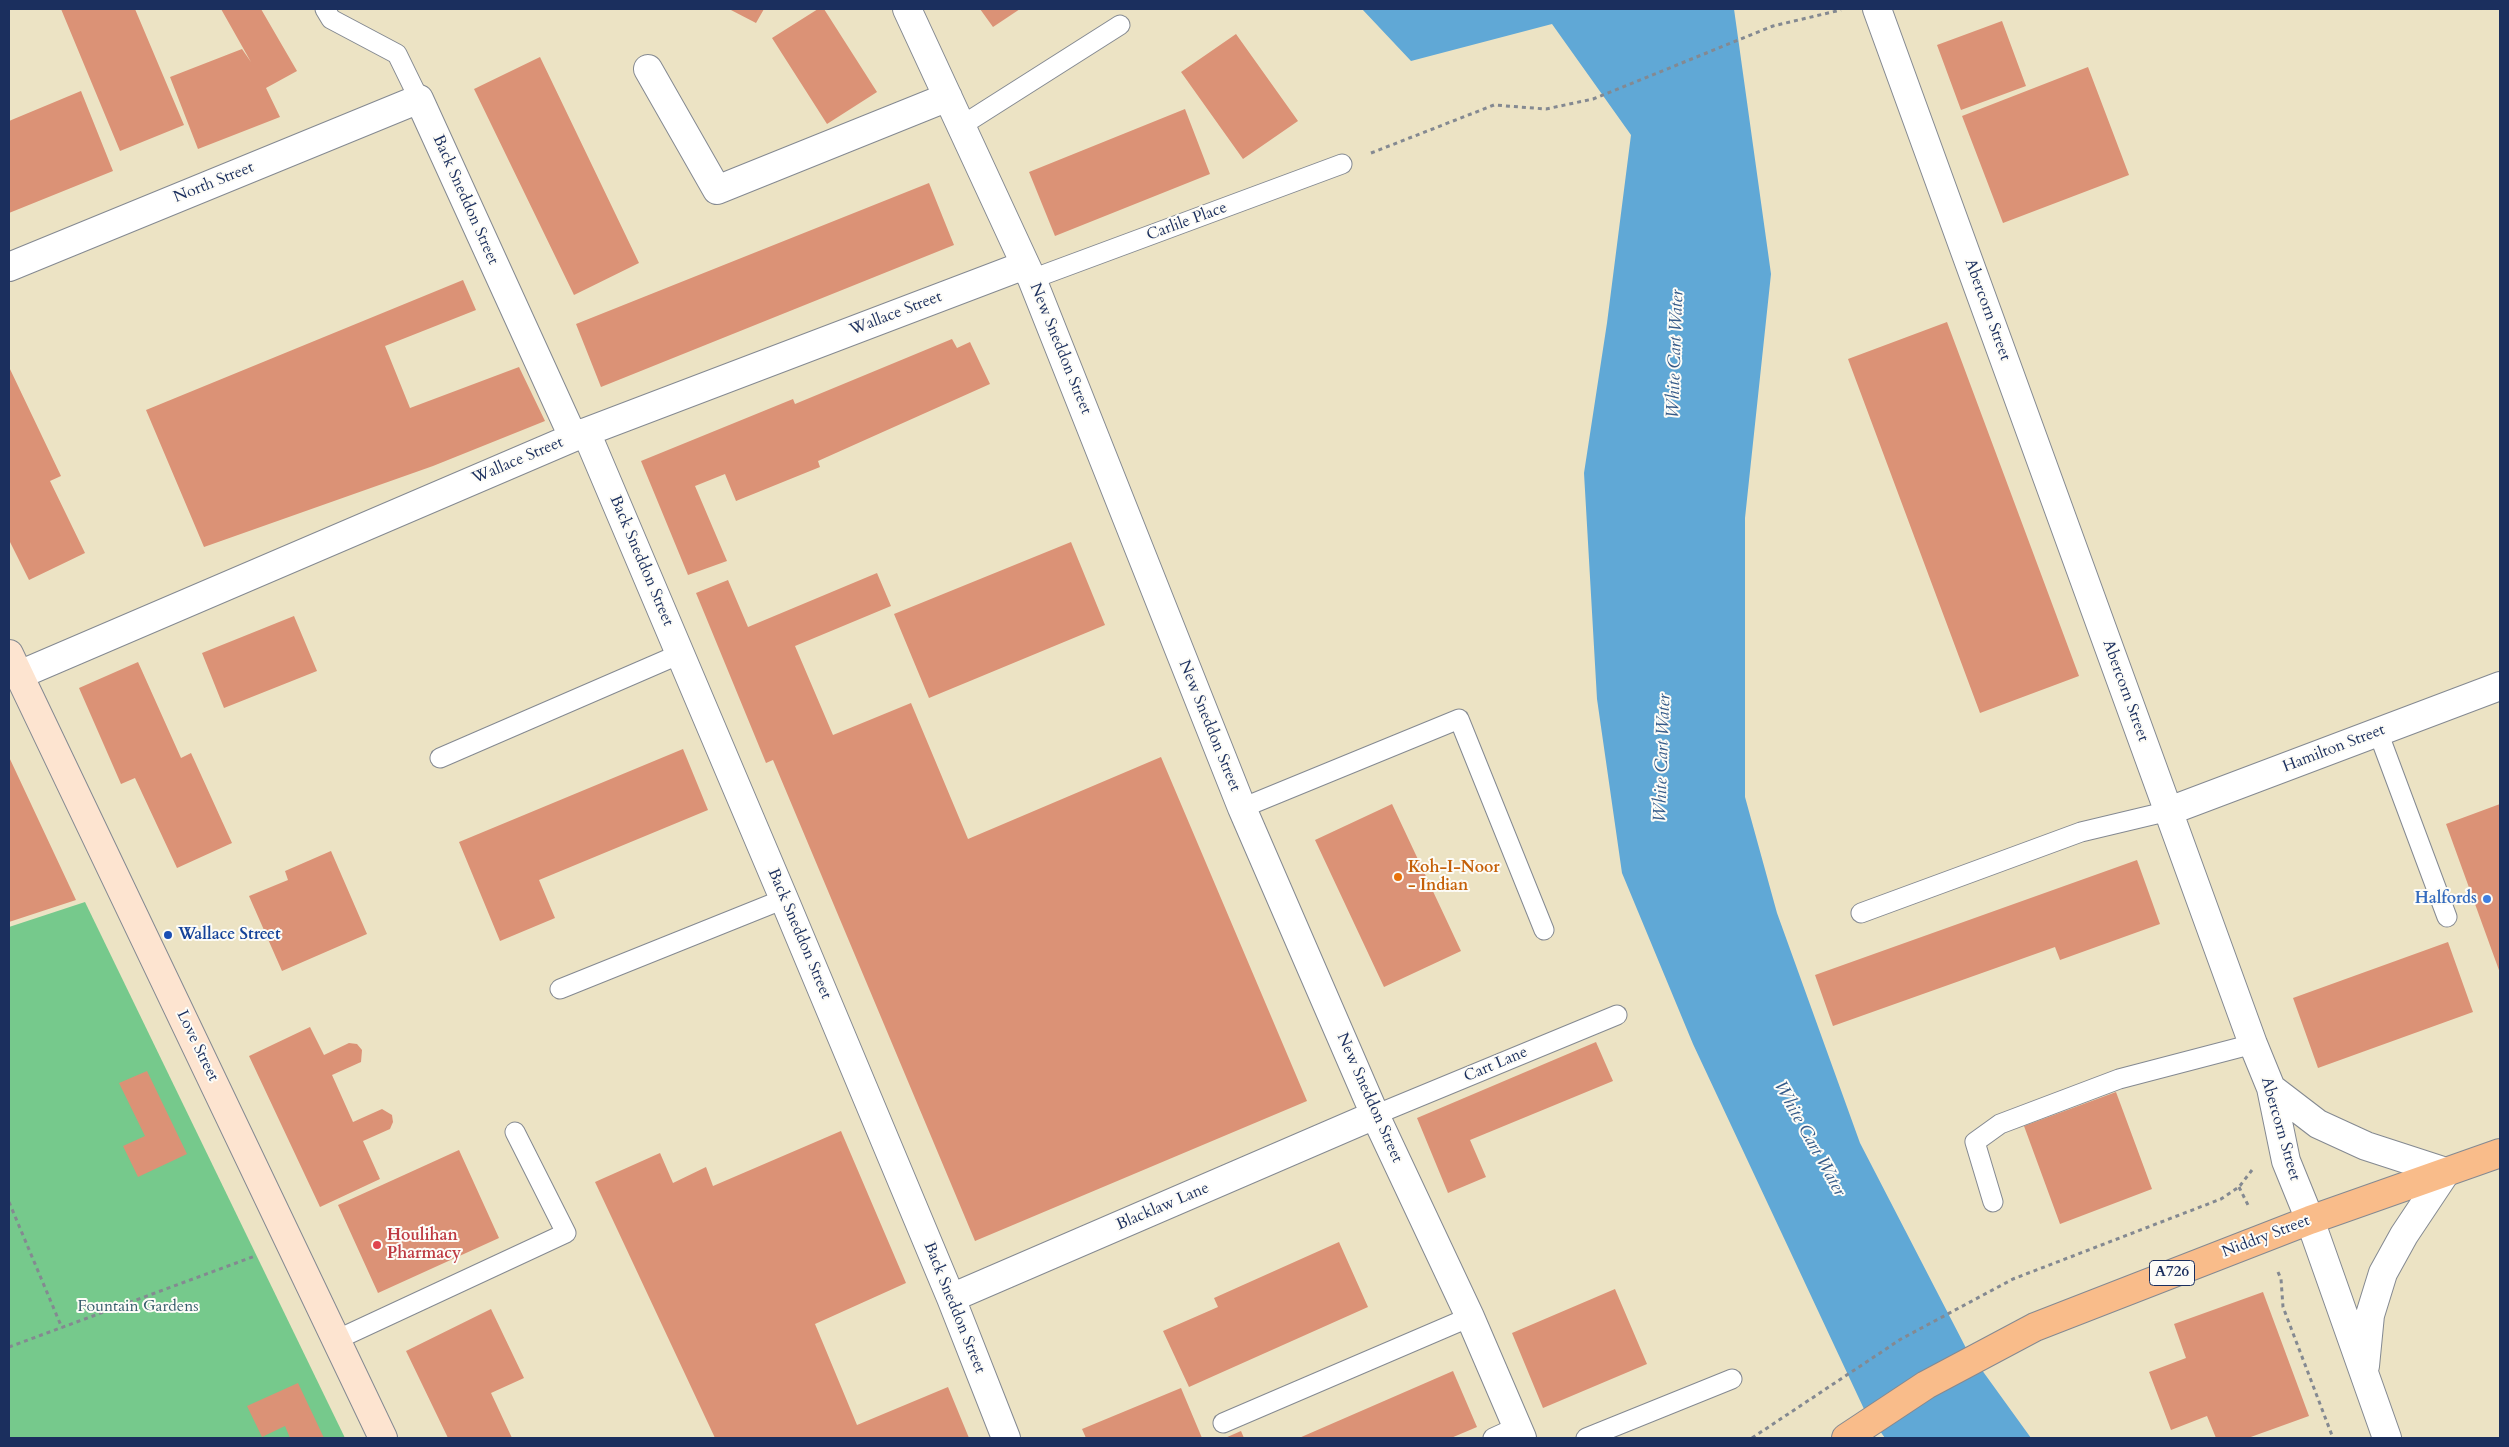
<!DOCTYPE html>
<style>
body{margin:0}
#map{position:relative;width:2509px;height:1447px;overflow:hidden;background:#ece3c4;font-family:Cardo,serif}
canvas{display:block}
.frame{position:absolute;inset:0;border:10px solid #1b2f5e;pointer-events:none}
</style>
<div id="map">
<canvas width="2509" height="1447"></canvas>
<div class="frame"></div>
</div>
<script>
const ctx = document.querySelector('canvas').getContext('2d');
ctx.lineJoin = 'round';
function paint(path, color) {
  ctx.fillStyle = color;
  ctx.fill(path, 'evenodd');
}
function poly(rows) {
  const path = new Path2D();
  for (const r of rows) {
    path.moveTo(r[0], r[1]);
    for (let i = 2; i < r.length; i += 2) path.lineTo(r[i], r[i + 1]);
  }
  return path;
}
function stroke(path, color, width, dash) {
  ctx.strokeStyle = color;
  ctx.lineWidth = width;
  ctx.lineCap = dash ? 'butt' : 'round';
  ctx.setLineDash(dash || []);
  ctx.stroke(path);
}
function write(font, color, halo, rows, align = 'center') {
  ctx.font = font + ' Cardo,serif';
  ctx.lineWidth = 4;
  ctx.setLineDash([]);
  ctx.textBaseline = 'middle';
  ctx.strokeStyle = halo;
  ctx.fillStyle = color;
  for (const [text, x, y, turn = 0] of rows) {
    ctx.save();
    ctx.translate(x, y);
    ctx.rotate((+turn || 0) * Math.PI / 180);
    ctx.textAlign = isNaN(turn) ? turn : align;
    if (halo) ctx.strokeText(text, 0, 0);
    ctx.fillText(text, 0, 0);
    ctx.restore();
  }
}
const green = poly([
 [85,902,345,1438,9,1438,9,927]
]);
const water = poly([
 [1362,9,1734,9,1771,274,1745,518,1745,797,1777,913,1860,1143,1966,1348,2031,1438,1885,1438,1864,1409,1693,1044,1622,873,1597,699,1584,473,1607,323,1631,135,1552,24,1411,61]
]);
const building = poly([
 [61,9,135,9,184,125,120,151],
 [221,9,261,9,297,71,266,88,280,117,198,149,170,77,242,49,251,62],
 [729,9,764,9,756,23],
 [818,9,824,9,877,92,827,124,772,38],
 [980,9,1020,9,993,27],
 [2002,21,2026,86,1961,110,1937,45],
 [1236,34,1298,121,1243,159,1181,72],
 [540,57,639,263,574,295,474,89],
 [2088,67,2129,175,2003,223,1962,116],
 [81,91,113,171,9,213,9,121],
 [1185,109,1210,174,1055,236,1029,172],
 [929,183,954,245,601,387,576,324],
 [463,280,476,310,385,346,410,408,519,367,545,421,433,466,204,547,146,410],
 [1947,322,2079,676,1980,713,1848,359],
 [952,339,957,348,970,342,990,384,818,461,820,467,736,501,725,474,695,486,727,561,688,575,641,461,793,399,795,404],
 [9,367,61,476,50,481,85,553,29,580,9,540],
 [1071,542,1105,625,929,698,894,614],
 [877,573,891,606,795,646,833,735,911,703,968,839,1161,757,1307,1101,975,1241,773,760,766,763,696,593,728,580,748,627],
 [294,616,317,671,224,708,202,653],
 [138,662,181,758,191,753,232,843,177,868,135,778,121,784,79,688],
 [683,749,708,810,539,880,555,918,500,941,459,842],
 [9,757,76,900,9,922],
 [1392,804,1461,951,1384,987,1315,840],
 [2500,804,2500,973,2446,824],
 [331,851,367,934,282,971,249,896,288,880,285,871],
 [2137,860,2160,924,2060,960,2055,947,1833,1026,1815,975],
 [2448,942,2473,1012,2318,1068,2293,998],
 [310,1027,324,1055,349,1043,357,1044,362,1050,361,1062,332,1075,353,1122,382,1109,392,1115,393,1122,390,1129,363,1141,380,1179,320,1207,249,1056],
 [1596,1042,1613,1081,1470,1140,1486,1177,1448,1193,1417,1118],
 [147,1071,187,1154,138,1177,123,1146,145,1136,119,1083],
 [2116,1092,2152,1189,2060,1224,2024,1126],
 [841,1131,906,1283,815,1324,857,1425,948,1387,969,1438,715,1438,595,1182,660,1153,673,1183,706,1167,713,1186],
 [459,1150,499,1238,378,1293,338,1205],
 [1339,1242,1368,1307,1189,1387,1163,1331,1218,1307,1214,1298],
 [1615,1289,1647,1364,1543,1408,1512,1333],
 [2263,1292,2309,1416,2248,1438,2216,1438,2207,1416,2171,1430,2149,1372,2186,1358,2174,1324],
 [491,1309,524,1378,491,1393,512,1438,448,1438,406,1351],
 [1453,1371,1477,1427,1451,1438,1299,1438],
 [298,1383,324,1438,290,1438,285,1426,262,1437,247,1406],
 [1181,1388,1202,1438,1086,1438,1082,1429],
 [1241,1431,1244,1438,1225,1438]
]);
const path = poly([
 [1371,153,1494,105,1546,109,1593,99,1773,26,1841,10],
 [2239,1187,2248,1205],
 [9,1202,62,1328],
 [2278,1272,2281,1279,2283,1307,2333,1438],
 [9,1347,255,1256],
 [1752,1438,1901,1339,2013,1279,2221,1199,2239,1187,2252,1170]
]);
const lane = poly([
 [325,9,331,19,397,54,419,99],
 [961,126,1120,25],
 [1032,279,1342,164],
 [2378,732,2447,917],
 [440,758,680,654],
 [1242,808,1459,719,1544,930],
 [1861,913,2081,832,2169,811],
 [560,989,784,899],
 [1375,1115,1617,1015],
 [1993,1202,1975,1142,2000,1124,2119,1079,2253,1044],
 [336,1340,566,1233,515,1132],
 [1223,1423,1470,1317],
 [1493,1438,1517,1427],
 [1586,1438,1732,1379]
]);
const street = poly([
 [907,9,1032,279,1242,808,1375,1115,1470,1317,1522,1438],
 [1877,9,2253,1044,2271,1088,2286,1161,2310,1220,2387,1438],
 [648,69,717,190,948,97],
 [9,267,419,99,573,437],
 [586,432,784,899,951,1298,1006,1438],
 [19,675,586,432,1025,265],
 [2169,811,2500,686],
 [2271,1088,2318,1124,2366,1146,2446,1172,2404,1235,2383,1273,2370,1315,2365,1366],
 [951,1298,1375,1115]
]);
const secondary = poly([
 [9,654,383,1438]
]);
const primary = poly([
 [1846,1438,1926,1385,2035,1327,2310,1220,2500,1153]
]);
const markers = [
 [1398,877,5,"#e8710a"],
 [2487,899,5,"#3f7fe0"],
 [168,935,5,"#1a4fb4"],
 [377,1245,5,"#e0444e"]
];
const shields = [
 [2172,1273,45]
];
const shieldNames = [
 ["A726",2172,1273]
];
const streetNames = [
 ["North Street",214,183,-22],
 ["Back Sneddon Street",465,200,66],
 ["Carlile Place",1187,222,-20],
 ["Abercorn Street",1987,310,70],
 ["Wallace Street",896,314,-21],
 ["New Sneddon Street",1060,349,68],
 ["Wallace Street",518,461,-23],
 ["Back Sneddon Street",641,561,67],
 ["Abercorn Street",2125,691,70],
 ["New Sneddon Street",1209,726,68],
 ["Hamilton Street",2334,749,-21],
 ["Back Sneddon Street",799,934,67],
 ["Love Street",197,1046,64],
 ["Cart Lane",1496,1065,-23],
 ["New Sneddon Street",1369,1098,66],
 ["Abercorn Street",2280,1129,74],
 ["Blacklaw Lane",1163,1207,-23],
 ["Niddry Street",2266,1237,-21],
 ["Back Sneddon Street",954,1308,68]
];
const foodNames = [
 ["Koh-I-Noor",1408,868],
 ["- Indian",1408,886]
];
const shopNames = [
 ["Halfords",2477,899]
];
const transitNames = [
 ["Wallace Street",178,935]
];
const healthNames = [
 ["Houlihan",387,1236],
 ["Pharmacy",387,1254]
];
const parkNames = [
 ["Fountain Gardens",138,1307]
];
const waterNames = [
 ["White Cart Water",1676,354,-88],
 ["White Cart Water",1663,758,-88],
 ["White Cart Water",1809,1139,61]
];
paint(green, '#76c98c');
paint(water, '#60a8d6');
paint(building, '#db9276');
stroke(lane, '#848991', 21);
stroke(street, '#848991', 30);
stroke(secondary, '#848991', 30);
stroke(primary, '#848991', 30);
stroke(path, '#848991', 3, [4, 4]);
stroke(lane, '#fff', 19);
stroke(street, '#fff', 28);
stroke(secondary, '#fde4d0', 28);
stroke(primary, '#f9bc8a', 28);
for (const [x, y, r, color] of markers) {
  const dot = new Path2D();
  dot.arc(x, y, r, 0, 2 * Math.PI);
  ctx.fillStyle = color;
  ctx.fill(dot);
  stroke(dot, '#fdfcf7', 2);
}
for (const [x, y, w] of shields) {
  const box = new Path2D();
  box.roundRect(x - w / 2, y - 12.5, w, 25, 4);
  ctx.fillStyle = '#fdfcf7';
  ctx.fill(box);
  stroke(box, '#1b2f5e', 1);
}
write('bold 15px', '#1b2f5e', null, shieldNames);
write('16px', '#1b2f5e', '#fdfcf7', streetNames);
write('bold 16px', '#c56008', '#fdfcf7', foodNames, 'left');
write('bold 16px', '#366cbe', '#fdfcf7', shopNames, 'right');
write('bold 16px', '#164399', '#fdfcf7', transitNames, 'left');
write('bold 16px', '#be3a42', '#fdfcf7', healthNames, 'left');
write('16px', '#365d6c', '#fdfcf7', parkNames);
write('italic 18px', '#335988', '#fdfcf7', waterNames);
</script>
